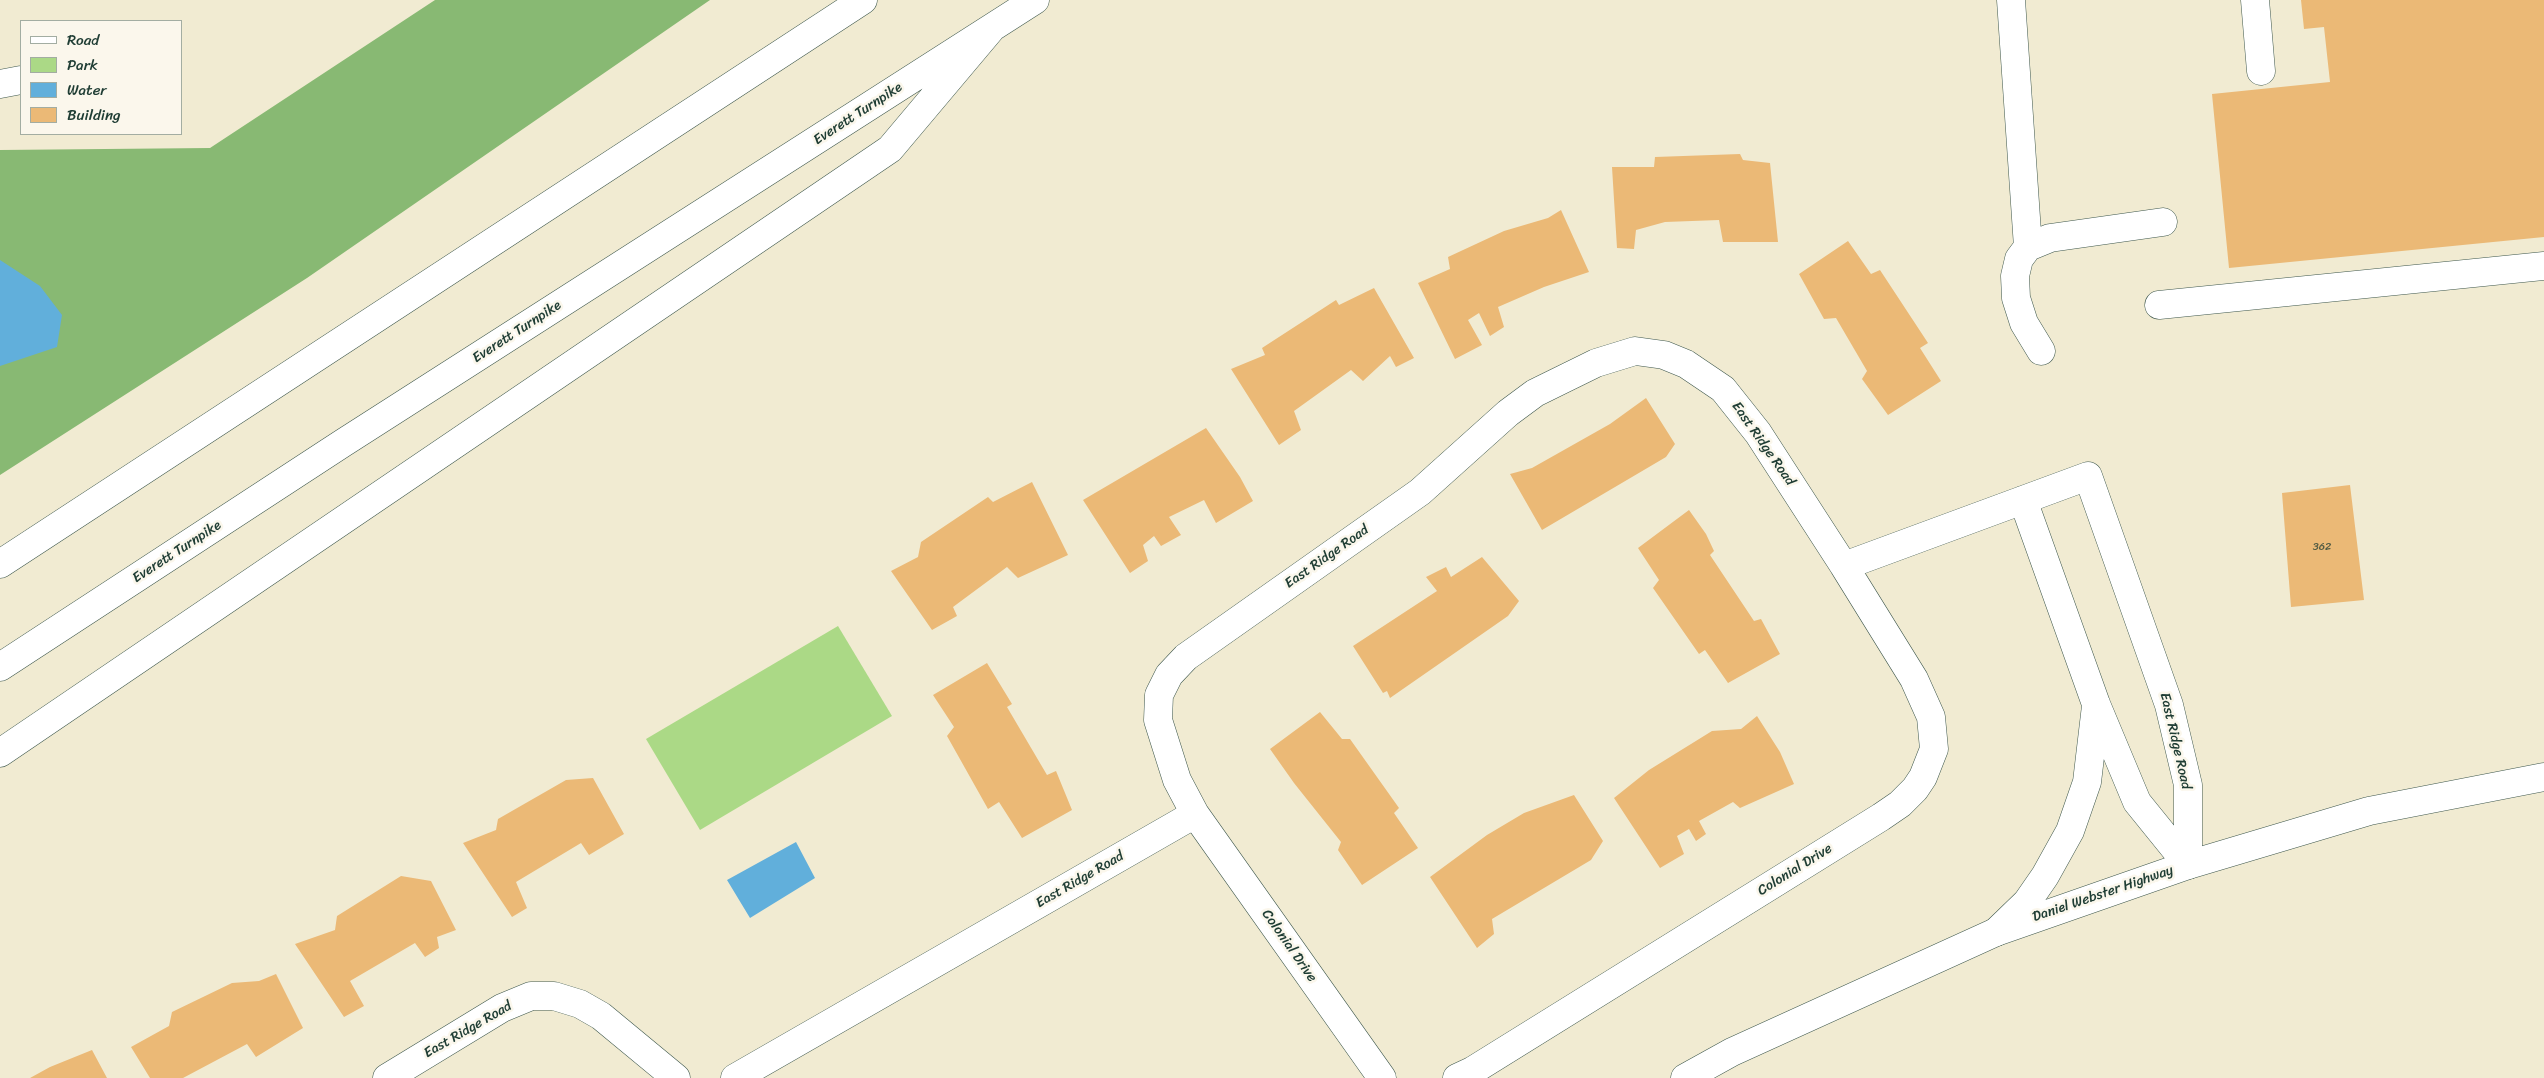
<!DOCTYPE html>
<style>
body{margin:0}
#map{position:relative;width:2544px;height:1078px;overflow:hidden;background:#f1ebd2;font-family:Sriracha,sans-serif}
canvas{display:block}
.legend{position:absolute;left:20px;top:20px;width:162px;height:115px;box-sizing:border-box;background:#fbf7ec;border:1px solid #a3ada2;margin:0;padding:6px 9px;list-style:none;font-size:15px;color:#1f3d34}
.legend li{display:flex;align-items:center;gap:10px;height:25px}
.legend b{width:25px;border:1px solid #a3ada2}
</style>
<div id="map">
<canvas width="2544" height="1078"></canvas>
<ul class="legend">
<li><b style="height:6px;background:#fff"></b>Road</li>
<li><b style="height:14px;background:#abd986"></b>Park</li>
<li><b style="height:14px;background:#61afdb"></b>Water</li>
<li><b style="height:14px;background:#ebb976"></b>Building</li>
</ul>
</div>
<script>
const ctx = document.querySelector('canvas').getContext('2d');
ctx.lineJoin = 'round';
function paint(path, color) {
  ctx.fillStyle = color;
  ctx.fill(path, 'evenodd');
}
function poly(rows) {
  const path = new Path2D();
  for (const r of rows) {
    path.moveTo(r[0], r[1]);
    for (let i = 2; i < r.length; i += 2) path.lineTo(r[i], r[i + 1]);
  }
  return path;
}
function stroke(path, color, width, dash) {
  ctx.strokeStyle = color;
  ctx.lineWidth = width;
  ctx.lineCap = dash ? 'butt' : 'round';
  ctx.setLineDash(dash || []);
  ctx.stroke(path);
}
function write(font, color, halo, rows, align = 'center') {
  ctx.font = font + ' Sriracha,sans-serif';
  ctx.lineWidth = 5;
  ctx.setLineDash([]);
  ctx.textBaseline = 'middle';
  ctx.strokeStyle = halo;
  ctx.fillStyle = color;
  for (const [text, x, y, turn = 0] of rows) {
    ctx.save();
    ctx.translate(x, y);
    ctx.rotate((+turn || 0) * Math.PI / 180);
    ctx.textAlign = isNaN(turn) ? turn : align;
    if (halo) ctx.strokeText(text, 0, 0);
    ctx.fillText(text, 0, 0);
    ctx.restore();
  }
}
const green = poly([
 [838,626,892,716,700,830,646,739]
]);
const forest = poly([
 [435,0,710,0,307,278,0,475,0,150,210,148]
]);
const water = poly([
 [0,260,40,286,62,315,57,347,0,366],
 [796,842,815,878,750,918,727,880]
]);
const building = poly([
 [2301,0,2544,0,2544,237,2229,268,2212,94,2330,82,2324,27,2304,29],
 [1740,154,1743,160,1770,163,1778,242,1723,242,1719,220,1665,222,1636,230,1634,249,1617,248,1612,167,1654,167,1655,157],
 [1561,210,1589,272,1544,287,1498,307,1504,327,1490,336,1479,313,1468,320,1482,345,1455,359,1418,283,1450,269,1448,257,1504,231,1548,218],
 [1848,241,1871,274,1880,270,1928,343,1920,348,1941,381,1888,415,1862,379,1867,371,1836,318,1824,319,1799,274],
 [1374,288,1414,358,1396,367,1390,356,1363,381,1351,370,1294,411,1301,430,1279,445,1231,369,1265,355,1262,348,1336,300,1339,305],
 [1646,398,1675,444,1666,457,1542,530,1510,474,1532,468,1610,424],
 [1206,428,1240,477,1253,501,1216,523,1204,500,1169,517,1181,535,1161,546,1154,536,1143,545,1148,561,1130,573,1083,500],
 [1032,482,1068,555,1018,578,1007,567,953,607,957,616,932,630,891,571,918,557,921,542,988,497,993,502],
 [2350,485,2364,600,2291,607,2282,493],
 [1689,510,1706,534,1714,551,1710,555,1754,621,1761,619,1780,654,1728,683,1705,650,1699,654,1653,588,1659,580,1638,548],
 [1482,557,1519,601,1508,616,1390,698,1387,691,1383,693,1353,646,1437,591,1426,577,1446,567,1451,577],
 [987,663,1012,704,1007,707,1047,775,1056,771,1072,810,1022,838,999,802,988,809,947,736,954,727,933,695],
 [1320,712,1342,739,1350,739,1399,808,1394,813,1418,848,1362,885,1338,850,1341,842,1294,783,1270,749],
 [1757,716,1780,752,1794,784,1740,808,1733,802,1699,821,1706,834,1696,841,1689,829,1677,836,1684,854,1660,868,1614,798,1649,770,1712,731,1741,729],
 [593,778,624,834,589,855,581,843,516,882,527,908,512,917,463,843,496,830,498,819,566,780],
 [1574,795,1603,841,1591,860,1492,919,1494,934,1477,948,1430,877,1487,835,1524,813],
 [401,876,431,881,456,930,437,937,439,948,425,957,415,943,350,981,364,1006,344,1017,295,944,335,930,337,916],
 [276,974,303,1028,256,1057,247,1044,183,1078,150,1078,131,1047,169,1026,172,1012,232,983,259,981],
 [92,1050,107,1078,30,1078,50,1067]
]);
const minor = poly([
 [2011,0,2028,247],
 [2255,0,2261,71],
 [0,84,21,80],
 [2159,305,2544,266],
 [2041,351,2024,323,2016,298,2015,276,2019,259,2028,247,2050,238,2163,222],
 [2023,500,2096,704,2137,802,2188,865],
 [1195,814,1382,1078],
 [1996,932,2027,902,2045,876,2070,831,2087,782,2096,706],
 [387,1078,502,1008,531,996,554,996,580,1004,601,1016,676,1078],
 [735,1078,1195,814,1177,780,1158,720,1159,695,1169,675,1186,657,1420,492,1508,413,1535,393,1596,363,1635,351,1664,355,1686,364,1723,389,1758,433,1844,566,2088,476,2169,705,2188,785,2188,865],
 [1457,1078,1472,1071,1881,817,1900,804,1915,789,1923,777,1934,749,1931,717,1914,679,1844,566]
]);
const major = poly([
 [1685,1078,1732,1052,1996,932,2188,865,2369,811,2544,777]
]);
const highway = poly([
 [0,564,863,0],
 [0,667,343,443,1035,0],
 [0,753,890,149,991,29]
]);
const numberNames = [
 ["362",2322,547]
];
const streetNames = [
 ["Everett Turnpike",858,114,-33],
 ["Everett Turnpike",517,332,-33],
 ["East Ridge Road",1763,444,55],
 ["Everett Turnpike",177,552,-33],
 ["East Ridge Road",1327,557,-35],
 ["East Ridge Road",2175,741,77],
 ["Colonial Drive",1795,870,-32],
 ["East Ridge Road",1080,880,-30],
 ["Daniel Webster Highway",2103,894,-19],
 ["Colonial Drive",1289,946,55],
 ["East Ridge Road",468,1030,-30]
];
paint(green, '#abd986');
paint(forest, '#88b973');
paint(water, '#61afdb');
paint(building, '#ebb976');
stroke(minor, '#3e574c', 29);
stroke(major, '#3e574c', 29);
stroke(highway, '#3e574c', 29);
stroke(minor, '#fff', 28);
stroke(major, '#fff', 28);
stroke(highway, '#fff', 28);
write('11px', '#525c44', null, numberNames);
write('14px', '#1f3d34', '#fbf7ec', streetNames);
</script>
